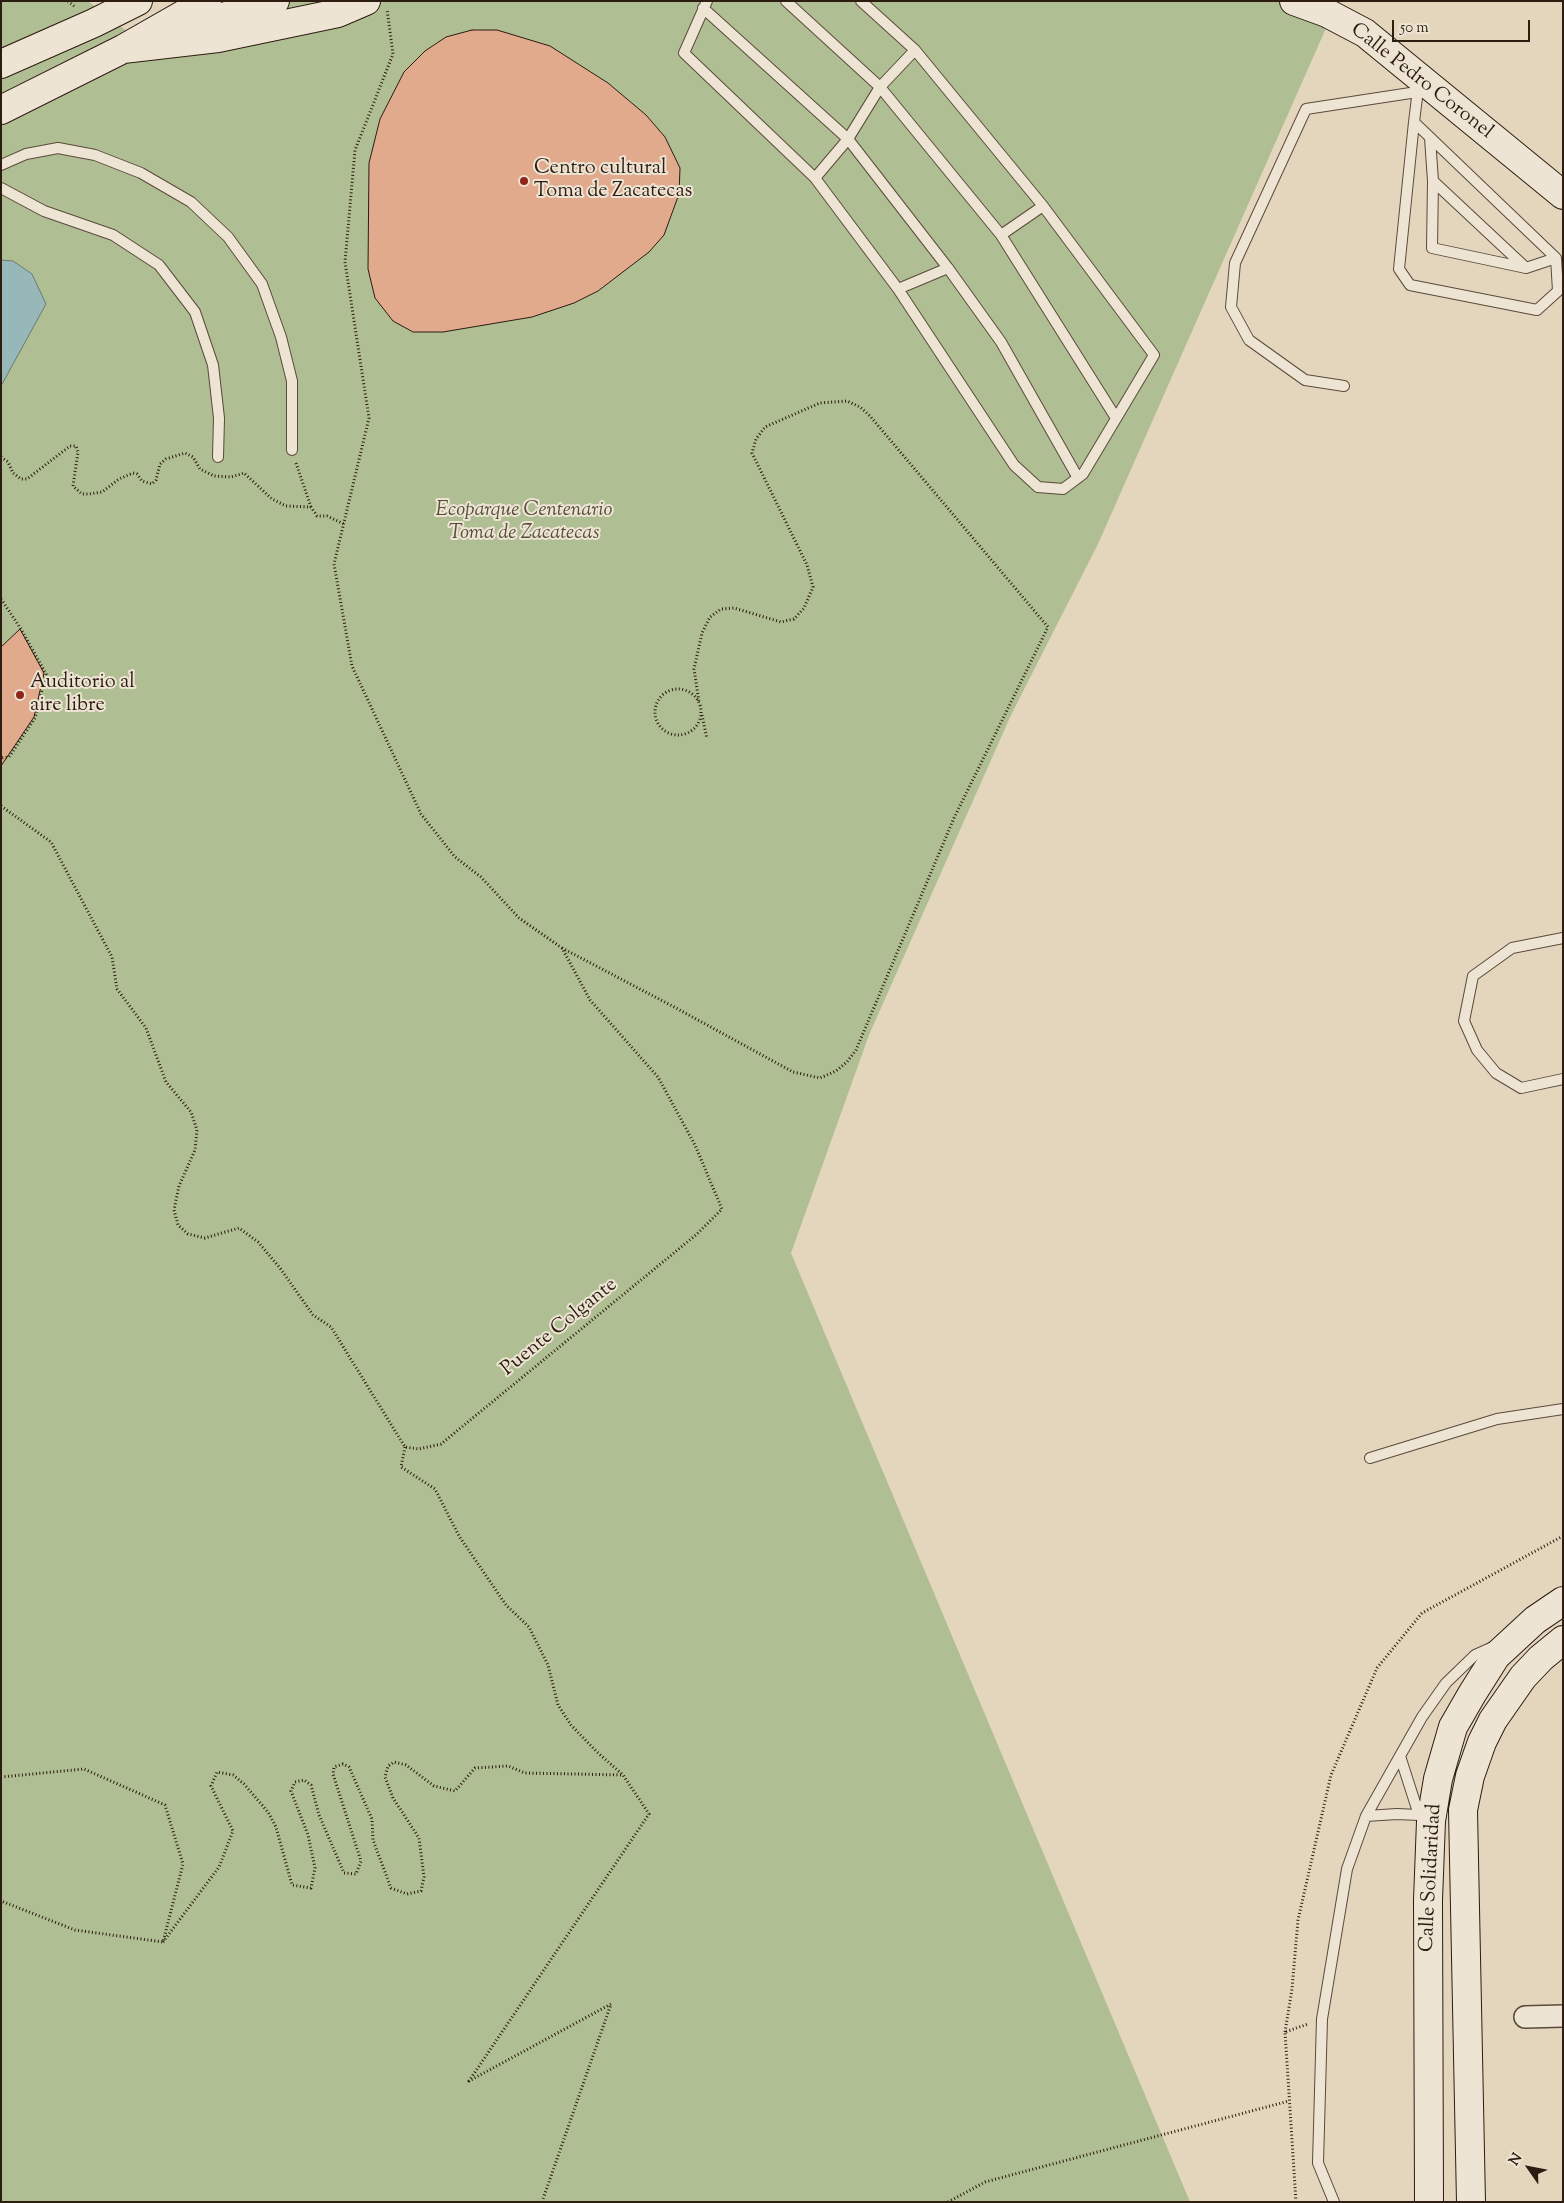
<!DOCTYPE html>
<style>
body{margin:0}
#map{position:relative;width:1564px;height:2203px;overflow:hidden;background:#e4d6bd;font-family:"Sorts Mill Goudy",serif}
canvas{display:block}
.frame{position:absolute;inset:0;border:2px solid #2d1c10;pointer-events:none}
.north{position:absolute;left:1504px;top:2143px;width:50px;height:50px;-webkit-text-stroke:4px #ede4d4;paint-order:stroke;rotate:303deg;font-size:14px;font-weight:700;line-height:20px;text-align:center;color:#2d1c10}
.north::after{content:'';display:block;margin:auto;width:18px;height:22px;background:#2d1c10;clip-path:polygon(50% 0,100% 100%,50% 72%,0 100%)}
.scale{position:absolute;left:1392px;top:20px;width:138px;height:22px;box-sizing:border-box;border:2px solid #2d1c10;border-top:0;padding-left:6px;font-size:15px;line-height:18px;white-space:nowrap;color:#2d1c10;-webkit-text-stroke:4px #ede4d4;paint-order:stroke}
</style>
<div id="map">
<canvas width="1564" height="2203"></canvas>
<div class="frame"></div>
<div class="north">N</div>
<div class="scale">50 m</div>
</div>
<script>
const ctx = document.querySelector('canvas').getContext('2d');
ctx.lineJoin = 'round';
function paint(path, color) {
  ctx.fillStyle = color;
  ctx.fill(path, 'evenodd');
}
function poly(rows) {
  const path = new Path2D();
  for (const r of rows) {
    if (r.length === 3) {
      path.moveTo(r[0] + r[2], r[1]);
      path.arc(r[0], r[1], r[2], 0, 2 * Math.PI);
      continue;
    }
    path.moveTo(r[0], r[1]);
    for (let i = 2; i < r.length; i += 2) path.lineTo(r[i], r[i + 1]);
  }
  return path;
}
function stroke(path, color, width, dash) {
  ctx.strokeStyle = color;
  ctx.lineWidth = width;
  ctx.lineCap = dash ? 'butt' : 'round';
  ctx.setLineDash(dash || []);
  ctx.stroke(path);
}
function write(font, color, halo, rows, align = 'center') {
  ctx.font = font + ' "Sorts Mill Goudy",serif';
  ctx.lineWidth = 4;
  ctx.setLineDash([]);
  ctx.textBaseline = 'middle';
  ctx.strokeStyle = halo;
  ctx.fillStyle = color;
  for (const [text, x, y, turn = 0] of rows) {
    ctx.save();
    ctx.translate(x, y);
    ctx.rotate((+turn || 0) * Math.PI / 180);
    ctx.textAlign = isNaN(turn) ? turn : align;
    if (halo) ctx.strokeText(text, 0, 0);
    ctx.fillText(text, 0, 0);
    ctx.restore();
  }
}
const green = poly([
 [1,1,88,1,124,29,157,46,226,1,1338,1,1098,544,1011,715,869,1035,791,1253,1190,2202,1,2202]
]);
const water = poly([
 [1,260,13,261,32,274,46,304,1,386,1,260]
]);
const building = poly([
 [472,30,497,30,550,46,608,83,646,115,665,137,680,168,679,194,664,235,649,252,598,291,574,303,532,317,443,332,413,332,393,321,375,298,368,269,369,163,380,119,404,72,425,51,446,37,472,30],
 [20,629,44,673,34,717,1,766,1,647,20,629]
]);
const path = poly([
 [68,1,75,7],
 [1,457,8,462,13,473,21,479,27,479,70,446,76,446,78,452,73,486,82,494,89,494,102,492,119,479,133,473,137,474,142,481,152,484,156,480,160,464,166,459,185,453,193,457,200,469,214,476,231,477,244,473,272,499,286,506,311,507,317,516,327,516,344,524],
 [296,463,311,507],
 [1,599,21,629,46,674,35,718,9,757,1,758],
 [678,712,23],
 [702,715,707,739],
 [1,806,51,842,112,957,117,989,146,1028,166,1082,191,1112,197,1130,195,1150,179,1186,174,1210,178,1225,188,1234,205,1238,239,1228,258,1242,280,1268,313,1315,331,1327,405,1447,419,1449,441,1444,697,1234,722,1209,695,1145,658,1077,590,1000,562,948,519,918,481,877,455,857,421,814,352,666,334,564,369,418,345,262,355,150,393,54,387,9],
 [562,948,676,1008,793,1072,820,1078,836,1071,847,1062,856,1050,954,818,1048,627,870,416,860,407,847,401,820,403,765,427,756,439,752,453,807,565,813,587,804,608,794,619,781,622,734,608,721,609,710,617,702,633,694,669,699,702],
 [405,1447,401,1467,435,1489,459,1536,506,1605,529,1627,548,1665,558,1705,571,1725,597,1752,623,1775,649,1814,469,2081,611,2004,542,2202],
 [1,1777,84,1769,165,1805,183,1864,163,1942,75,1930,1,1901],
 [163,1942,219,1867,233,1831,211,1786,217,1772,233,1775,244,1784,268,1812,276,1827,292,1885,311,1888,315,1868,308,1835,291,1791,295,1782,304,1780,311,1785,319,1815,344,1873,356,1874,361,1861,333,1774,334,1767,343,1764,349,1767,372,1819,373,1840,391,1888,407,1894,421,1891,424,1877,419,1838,393,1798,385,1777,388,1766,394,1762,406,1765,434,1786,455,1791,475,1768,508,1766,525,1773,623,1775],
 [1285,2032,1292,1989,1298,1920,1331,1775,1377,1668,1422,1613,1563,1536],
 [948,2202,985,2182,1289,2101],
 [1296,2202,1285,2032,1308,2024]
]);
const lane = poly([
 [707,1,684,53,815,178,898,289,1014,465,1038,487,1063,489,1083,474,1154,355,1043,206,915,50,861,1],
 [786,1,880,87,1001,235,1116,418],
 [703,8,848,139,948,268,1001,342,1078,478],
 [1414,122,1556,258,1558,291,1537,310,1410,285,1399,269,1414,122,1419,81],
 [1430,138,1433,181],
 [1,165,26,154,58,148,95,155,141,173,191,202,228,237,262,284,281,337,292,381,292,450],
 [815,178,848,139,880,87,915,50],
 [1,188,44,211,113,235,159,265,195,312,213,365,219,418,218,457],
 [1001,235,1043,206],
 [1526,268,1433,181,1432,248,1526,268,1556,258],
 [898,289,948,268],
 [1344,386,1305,380,1249,340,1231,307,1235,263,1306,109,1417,92],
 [1563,938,1512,948,1473,976,1464,1021,1477,1050,1496,1073,1521,1088,1563,1079],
 [1370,1458,1497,1419,1563,1409],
 [1400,1756,1419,1815],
 [1366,1816,1397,1814,1419,1815,1429,1820],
 [1334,2202,1318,2163,1322,2019,1347,1869,1366,1816,1422,1717,1446,1683,1475,1655,1495,1646]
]);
const street = poly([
 [1525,2017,1563,2016]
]);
const secondary = poly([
 [1294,1,1327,13,1365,33,1563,195],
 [186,33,210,21,275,1],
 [123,49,218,38,338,13,366,1],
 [1,64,94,23,138,1],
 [1,110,123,49,207,1],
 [1429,2202,1428,1900,1431,1821,1438,1779,1453,1727,1472,1694,1496,1656,1535,1620,1563,1601],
 [1471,2202,1463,1810,1470,1776,1482,1742,1493,1720,1523,1677,1541,1658,1563,1640]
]);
const markers = [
 [524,181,5,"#8f2418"],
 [20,695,5,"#8f2418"]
];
const streetNames = [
 ["Calle Pedro Coronel",1421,82,38],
 ["Puente Colgante",560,1328,-39],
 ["Calle Solidaridad",1432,1878,-87]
];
const poiNames = [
 ["Centro cultural",534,170],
 ["Toma de Zacatecas",534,193],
 ["Auditorio al",30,684],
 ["aire libre",30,707]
];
const parkNames = [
 ["Ecoparque Centenario",524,512],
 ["Toma de Zacatecas",524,535]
];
paint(green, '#b0be94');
paint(water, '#98b7b9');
stroke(water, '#6d7975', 1);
paint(building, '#e2aa8d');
stroke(building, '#2d1c10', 1);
stroke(lane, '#5b4a3b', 12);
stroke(street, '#5b4a3b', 24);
stroke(secondary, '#2d1c10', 30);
stroke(path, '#2d1c10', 3, [1, 2.5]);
stroke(lane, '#ede4d4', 10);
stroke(street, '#ede4d4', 21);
stroke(secondary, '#ede4d4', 28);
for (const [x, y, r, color] of markers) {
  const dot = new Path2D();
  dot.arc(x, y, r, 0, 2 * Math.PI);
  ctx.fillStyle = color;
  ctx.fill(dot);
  stroke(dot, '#ede4d4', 2);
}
write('20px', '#2d1c10', '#ede4d4', streetNames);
write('20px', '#2d1c10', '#ede4d4', poiNames, 'left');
write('italic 20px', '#544d38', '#ede4d4', parkNames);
</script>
